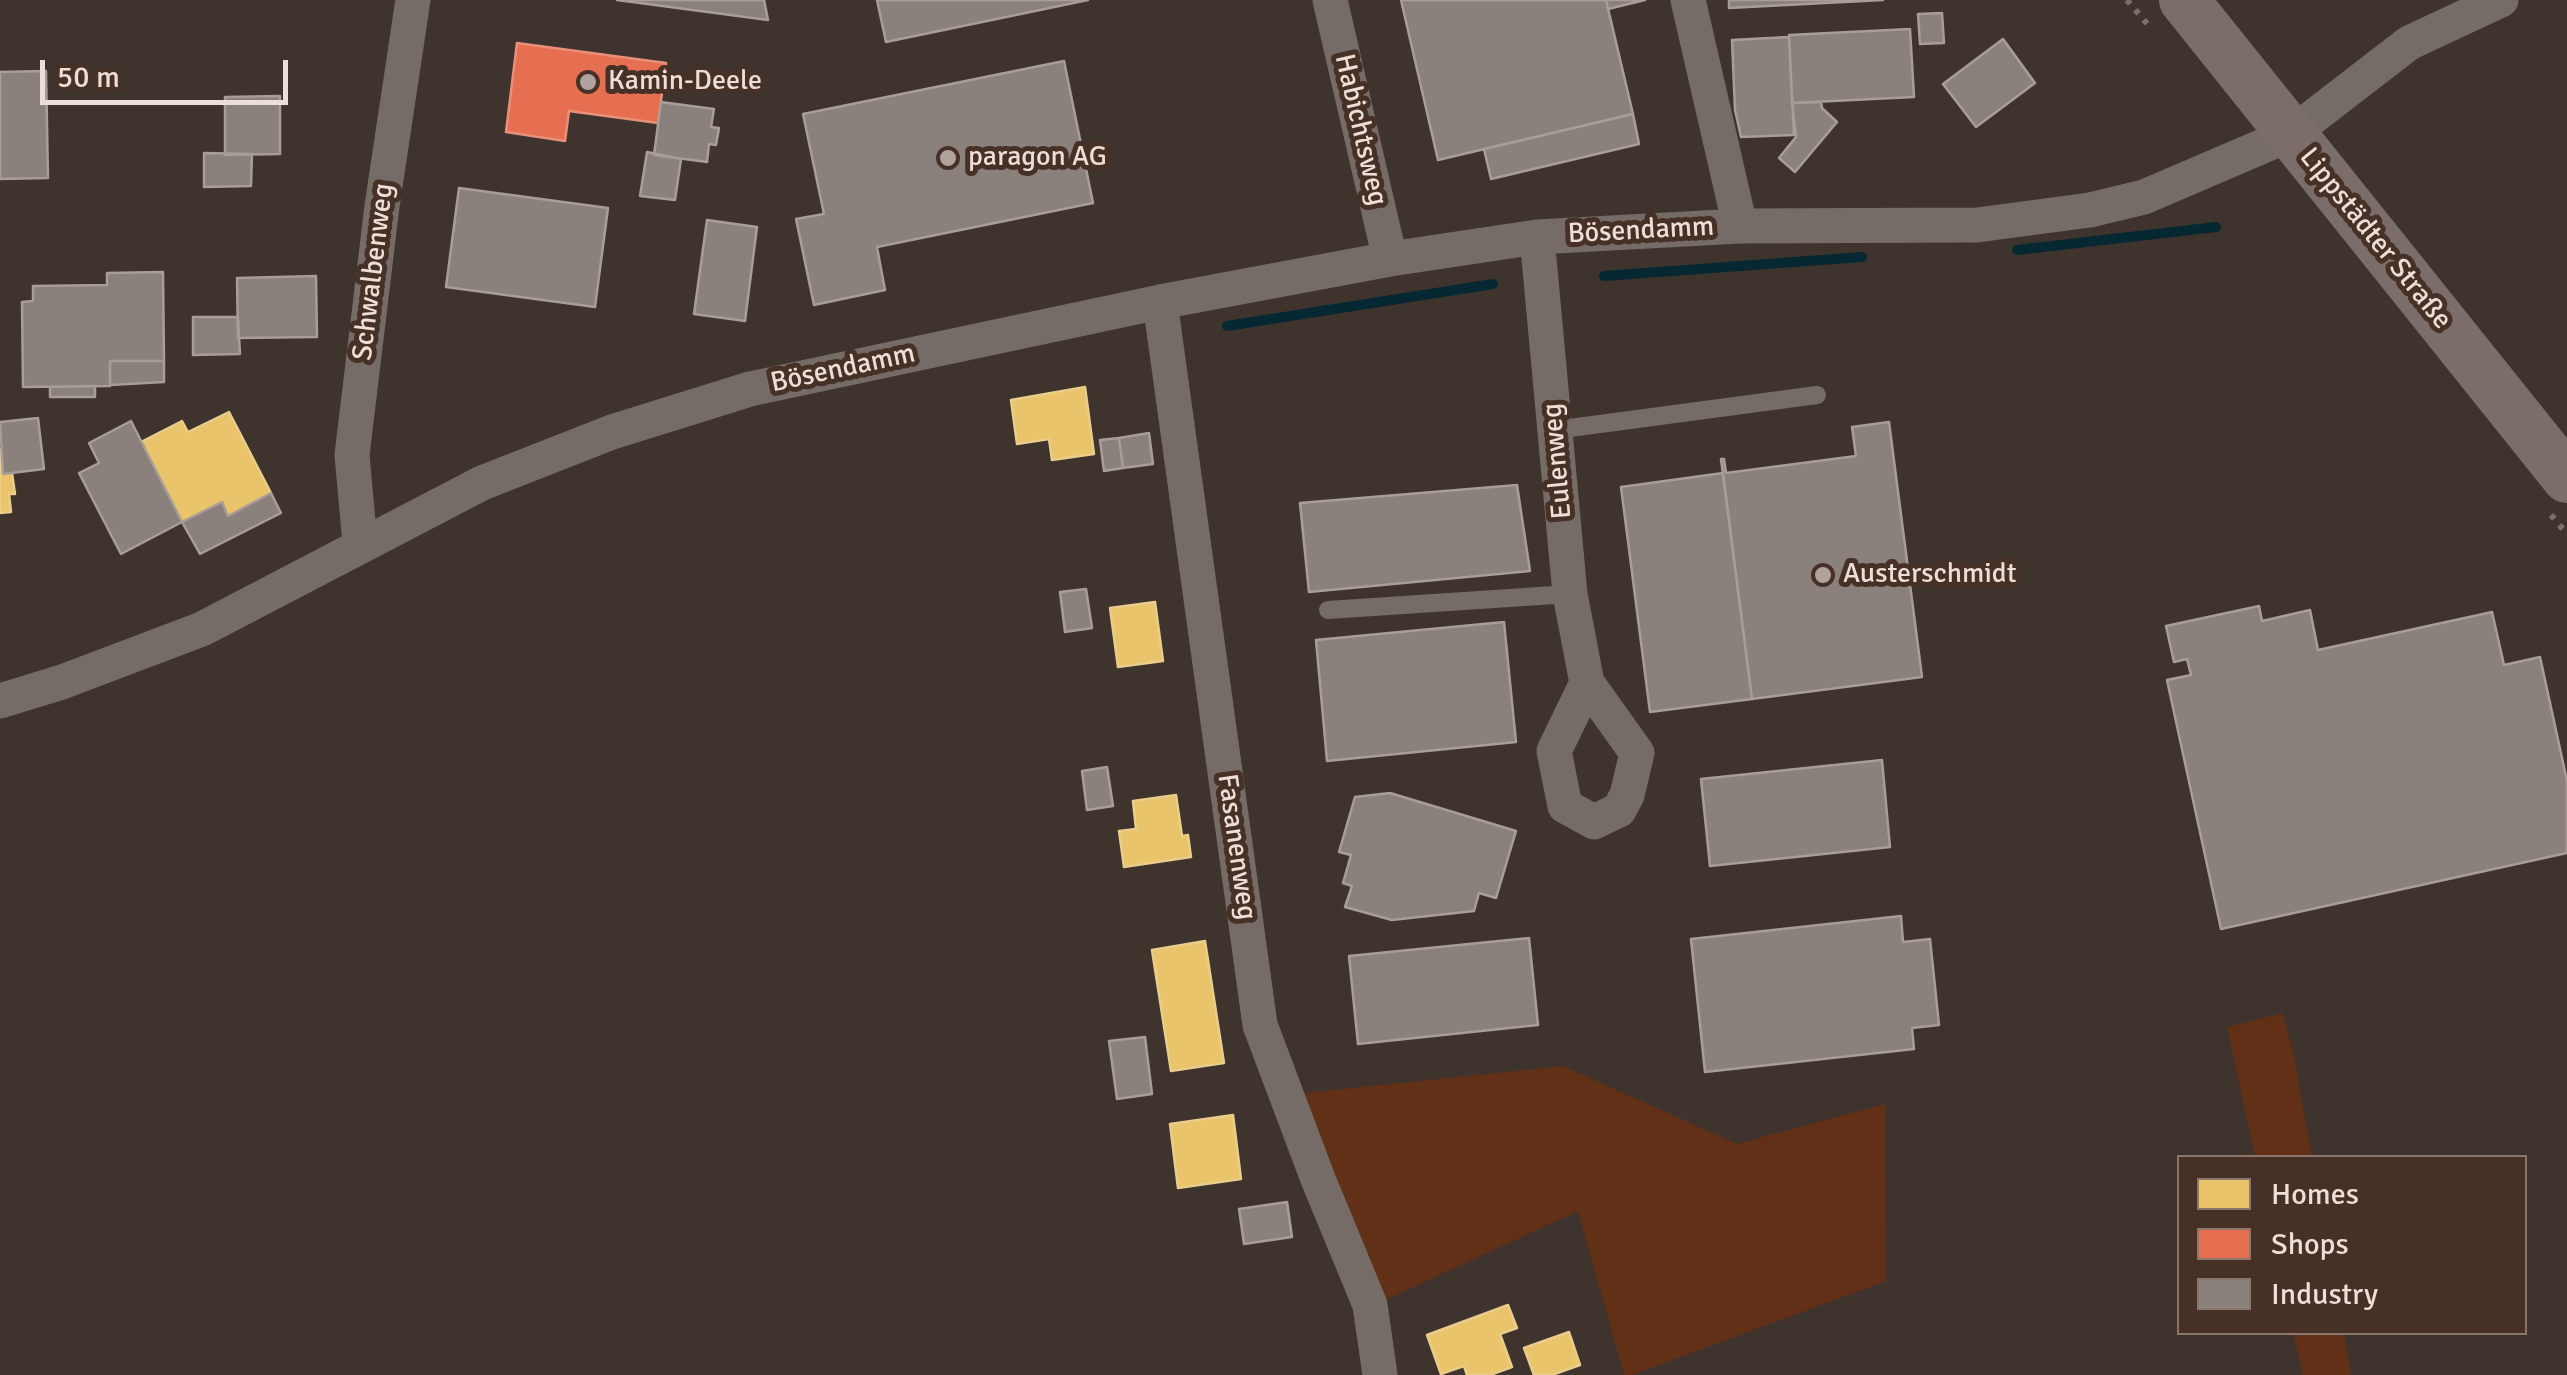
<!DOCTYPE html>
<meta charset="utf-8">
<style>
body{margin:0}
#map{position:relative;width:2567px;height:1375px;overflow:hidden;background:#3f332e;font-family:Signika,sans-serif}
canvas{display:block}
.legend{position:absolute;left:2177px;top:1155px;width:350px;height:180px;box-sizing:border-box;background:#473026;border:2px solid #89766d;margin:0;padding:12px 18px;list-style:none;font-size:30px;color:#edded7}
.legend li{display:flex;align-items:center;gap:20px;height:50px}
.legend b{width:50px;border:2px solid #89766d}
.scale{position:absolute;left:40px;top:60px;width:248px;height:45px;box-sizing:border-box;border:5px solid #edded7;border-top:0;padding-left:12px;font-size:30px;line-height:35px;white-space:nowrap;color:#edded7;-webkit-text-stroke:8px #473026;paint-order:stroke}
</style>
<div id="map">
<canvas width="2567" height="1375"></canvas>
<ul class="legend">
<li><b style="height:28px;background:#e9c46a"></b>Homes</li>
<li><b style="height:28px;background:#e76f51"></b>Shops</li>
<li><b style="height:28px;background:#8a817c"></b>Industry</li>
</ul>
<div class="scale">50 m</div>
</div>
<script>
const ctx = document.querySelector('canvas').getContext('2d');
ctx.lineJoin = 'round';
function paint(path, color) {
  ctx.fillStyle = color;
  ctx.fill(path, 'evenodd');
}
function poly(rows) {
  const path = new Path2D();
  for (const r of rows) {
    path.moveTo(r[0], r[1]);
    for (let i = 2; i < r.length; i += 2) path.lineTo(r[i], r[i + 1]);
  }
  return path;
}
function stroke(path, color, width, dash) {
  ctx.strokeStyle = color;
  ctx.lineWidth = width;
  ctx.lineCap = dash ? 'butt' : 'round';
  ctx.setLineDash(dash || []);
  ctx.stroke(path);
}
function write(font, color, halo, rows, align = 'center') {
  ctx.font = font + ' Signika,sans-serif';
  ctx.lineWidth = 10;
  ctx.setLineDash([]);
  ctx.textBaseline = 'middle';
  ctx.strokeStyle = halo;
  ctx.fillStyle = color;
  for (const [text, x, y, turn = 0] of rows) {
    ctx.save();
    ctx.translate(x, y);
    ctx.rotate((+turn || 0) * Math.PI / 180);
    ctx.textAlign = isNaN(turn) ? turn : align;
    if (halo) ctx.strokeText(text, 0, 0);
    ctx.fillText(text, 0, 0);
    ctx.restore();
  }
}
const green = poly([
 [2283,1013,2294,1057,2312,1157,2255,1157,2227,1027],
 [1563,1066,1737,1144,1885,1104,1886,1281,1632,1375,1624,1375,1578,1211,1381,1302,1295,1094],
 [2293,1333,2344,1333,2351,1375,2303,1375]
]);
const homes = poly([
 [1085,387,1094,454,1052,460,1049,439,1017,444,1011,400,1085,387],
 [229,412,271,493,228,516,222,502,182,522,141,442,182,421,188,432,229,412],
 [0,449,3,474,12,473,15,494,9,494,11,512,0,513,0,449],
 [1155,602,1163,661,1118,667,1110,608,1155,602],
 [1176,795,1182,836,1188,835,1191,857,1124,867,1119,831,1136,829,1133,801,1176,795],
 [1205,941,1224,1063,1171,1071,1152,950,1205,941],
 [1233,1115,1241,1179,1178,1188,1170,1124,1233,1115],
 [1508,1305,1517,1328,1500,1334,1512,1367,1490,1375,1467,1375,1464,1366,1441,1374,1427,1335,1508,1305],
 [1569,1332,1580,1365,1552,1375,1534,1375,1524,1348,1569,1332]
]);
const shops = poly([
 [517,43,666,63,658,123,569,111,565,141,506,132,517,43]
]);
const industry = poly([
 [617,0,764,0,768,20,617,0],
 [877,0,1088,0,886,42,877,0],
 [1401,0,1606,0,1633,114,1438,160,1401,0],
 [1606,0,1645,0,1608,9,1606,0],
 [1729,0,1883,0,1729,8,1729,0],
 [1942,13,1944,43,1920,44,1918,14,1942,13],
 [1910,29,1914,97,1792,103,1789,35,1910,29],
 [1789,37,1794,135,1741,137,1735,110,1732,40,1789,37],
 [2003,39,2035,83,1976,127,1943,84,2003,39],
 [1064,61,1093,203,877,247,885,290,814,305,796,219,824,214,803,114,1064,61],
 [46,71,48,178,0,179,0,72,46,71],
 [280,96,280,154,225,155,225,97,280,96],
 [661,102,714,109,711,127,719,128,716,145,709,144,707,162,654,155,661,102],
 [1821,102,1822,108,1837,122,1795,172,1779,158,1796,137,1792,103,1821,102],
 [1633,114,1639,144,1491,179,1484,149,1633,114],
 [647,152,681,159,675,200,640,196,647,152],
 [204,153,252,154,251,186,204,187,204,153],
 [459,188,608,208,595,307,446,287,459,188],
 [707,220,757,227,745,321,694,314,707,220],
 [163,272,164,361,110,361,110,386,23,387,22,302,33,301,33,286,107,285,107,273,163,272],
 [316,276,317,337,238,338,237,278,316,276],
 [193,317,238,317,240,354,193,355,193,317],
 [110,361,164,361,164,382,110,385,110,361],
 [95,386,95,397,50,397,50,387,95,386],
 [38,418,44,469,3,474,0,422,38,418],
 [131,421,182,522,121,554,79,473,99,463,89,443,131,421],
 [1889,422,1922,677,1752,699,1721,459,1724,459,1726,473,1856,456,1852,427,1889,422],
 [1149,433,1153,464,1123,468,1119,438,1149,433],
 [1119,438,1123,468,1104,471,1100,440,1119,438],
 [1723,473,1752,699,1650,712,1621,487,1723,473],
 [1517,485,1530,571,1309,592,1300,503,1517,485],
 [271,493,281,513,200,554,182,522,222,502,228,516,271,493],
 [1086,589,1092,628,1065,632,1060,592,1086,589],
 [2259,606,2262,621,2310,610,2318,650,2492,612,2504,665,2540,657,2567,781,2567,853,2221,929,2167,680,2191,675,2187,659,2174,662,2166,626,2259,606],
 [1504,622,1516,742,1327,761,1316,640,1504,622],
 [1882,760,1890,847,1710,866,1701,779,1882,760],
 [1107,767,1113,806,1087,810,1082,771,1107,767],
 [1390,793,1516,831,1496,898,1479,893,1474,911,1392,920,1345,907,1352,886,1343,883,1351,855,1339,852,1355,797,1390,793],
 [1901,916,1903,942,1930,939,1939,1025,1912,1028,1914,1049,1705,1072,1691,939,1901,916],
 [1529,938,1538,1025,1358,1044,1349,956,1529,938],
 [1145,1037,1152,1094,1117,1099,1109,1041,1145,1037],
 [1287,1202,1292,1237,1244,1244,1239,1209,1287,1202]
]);
const stream = poly([
 [2017,250,2216,227],
 [1604,276,1862,257],
 [1227,326,1493,284]
]);
const path = poly([
 [2127,0,2149,26],
 [2551,515,2567,534]
]);
const service = poly([
 [1555,430,1817,395],
 [1328,610,1570,594]
]);
const minor = poly([
 [1330,0,1390,259],
 [1688,0,1740,226],
 [1537,237,1570,594,1587,683,1554,751,1565,806,1594,822,1619,810,1627,795,1637,753,1587,683],
 [1160,302,1260,1025,1318,1179,1370,1305,1380,1375],
 [360,544,352,455,382,206,413,0],
 [0,701,62,682,202,629,482,483,612,432,750,389,1160,302,1390,259,1537,237,1740,226,1977,225,2090,210,2144,197,2291,134,2409,43,2501,0]
]);
const secondary = poly([
 [2184,0,2567,478]
]);
const markers = [
 [588,82,10,"#b0a29c"],
 [948,158,10,"#b0a29c"],
 [1823,575,10,"#b0a29c"]
];
const poiNames = [
 ["Kamin-Deele",608,82],
 ["paragon AG",968,158],
 ["Austerschmidt",1843,575]
];
const streetNames = [
 ["Habichtsweg",1360,130,77],
 ["Bösendamm",1641,231,-3],
 ["Lippstädter Straße",2375,239,51],
 ["Schwalbenweg",374,272,-83],
 ["Bösendamm",843,369,-12],
 ["Eulenweg",1558,461,-95],
 ["Fasanenweg",1236,847,82]
];
paint(green, '#622f17');
paint(homes, '#e9c46a');
stroke(homes, '#eacc8b', 2.5);
paint(shops, '#e76f51');
stroke(shops, '#e99079', 2.5);
paint(industry, '#8a817c');
stroke(industry, '#a89d97', 2.5);
stroke(stream, '#062832', 10);
stroke(path, '#7a716d', 6, [5, 8]);
stroke(service, '#766c67', 18);
stroke(minor, '#766c67', 35);
stroke(secondary, '#7a6d6a', 50);
for (const [x, y, r, color] of markers) {
  const dot = new Path2D();
  dot.arc(x, y, r, 0, 2 * Math.PI);
  ctx.fillStyle = color;
  ctx.fill(dot);
  stroke(dot, '#473026', 4);
}
write('28px', '#edded7', '#473026', poiNames, 'left');
write('28px', '#edded7', '#473026', streetNames);
</script>
